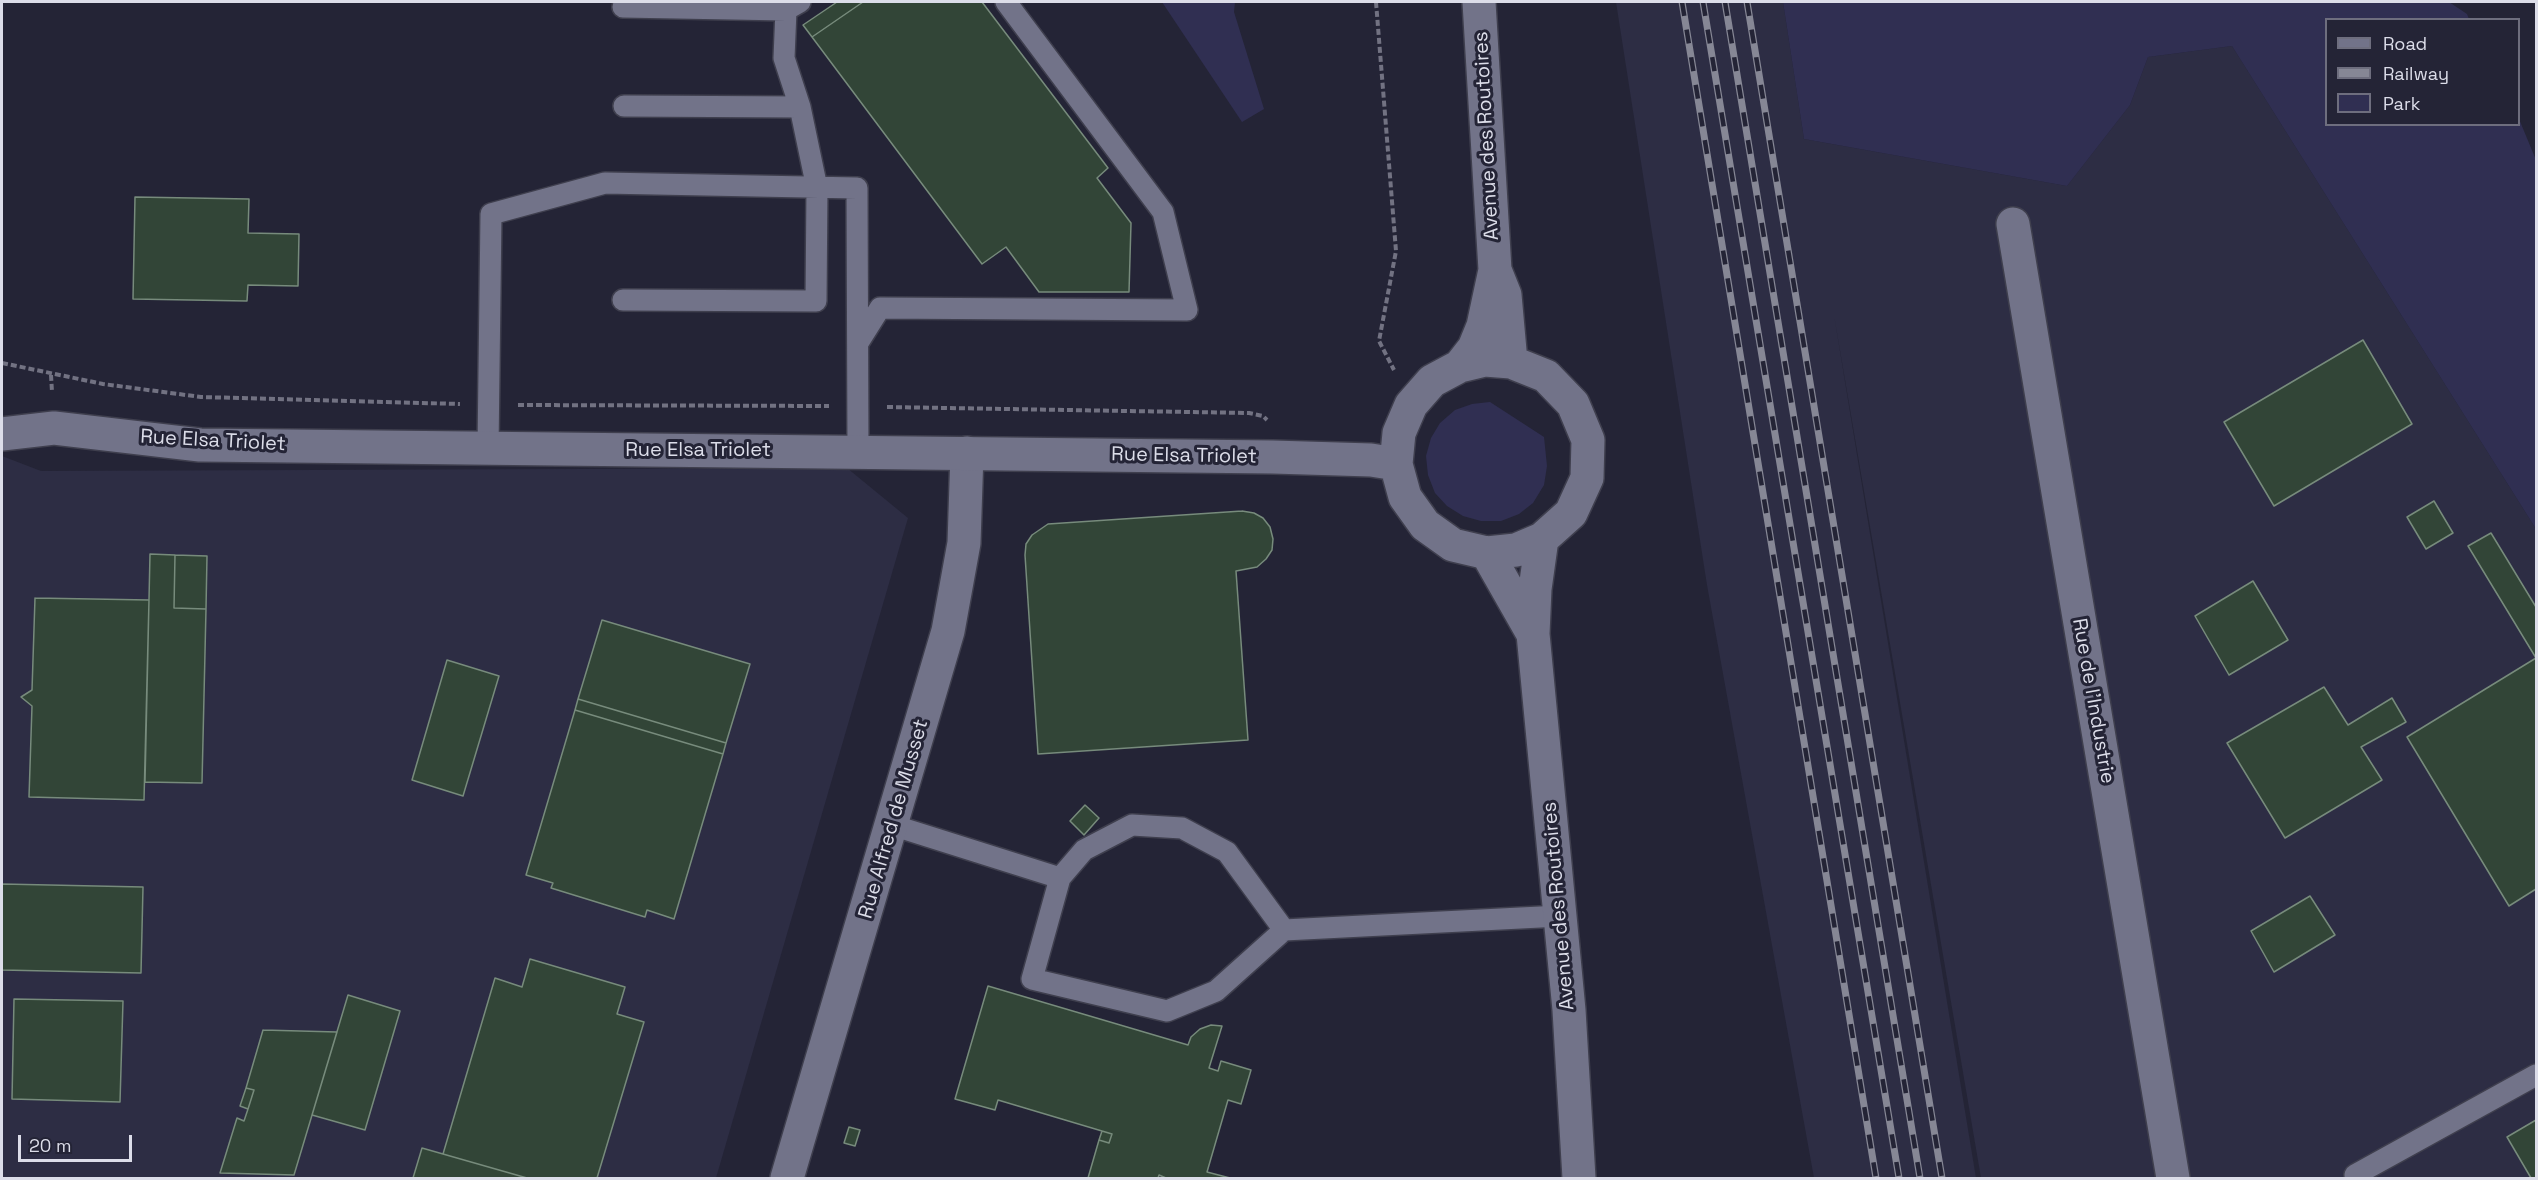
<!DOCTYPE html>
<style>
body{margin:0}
#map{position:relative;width:2538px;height:1180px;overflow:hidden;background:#242436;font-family:"Space Grotesk",sans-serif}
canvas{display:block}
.frame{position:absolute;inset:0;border:3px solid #dcdde9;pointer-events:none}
.legend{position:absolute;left:2325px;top:18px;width:195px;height:108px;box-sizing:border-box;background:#242436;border:2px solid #6e6e7e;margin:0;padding:8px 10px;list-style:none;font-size:18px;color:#dcdde9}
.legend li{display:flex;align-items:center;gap:12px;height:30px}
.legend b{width:30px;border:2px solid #6e6e7e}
.scale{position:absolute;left:18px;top:1135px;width:114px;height:27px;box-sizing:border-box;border:3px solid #dcdde9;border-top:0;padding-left:8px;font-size:18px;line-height:21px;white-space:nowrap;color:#dcdde9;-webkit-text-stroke:4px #242436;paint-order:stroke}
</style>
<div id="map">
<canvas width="2538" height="1180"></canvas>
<div class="frame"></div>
<ul class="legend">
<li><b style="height:8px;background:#727389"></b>Road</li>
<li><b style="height:8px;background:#868795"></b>Railway</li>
<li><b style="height:16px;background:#302f52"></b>Park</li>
</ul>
<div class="scale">20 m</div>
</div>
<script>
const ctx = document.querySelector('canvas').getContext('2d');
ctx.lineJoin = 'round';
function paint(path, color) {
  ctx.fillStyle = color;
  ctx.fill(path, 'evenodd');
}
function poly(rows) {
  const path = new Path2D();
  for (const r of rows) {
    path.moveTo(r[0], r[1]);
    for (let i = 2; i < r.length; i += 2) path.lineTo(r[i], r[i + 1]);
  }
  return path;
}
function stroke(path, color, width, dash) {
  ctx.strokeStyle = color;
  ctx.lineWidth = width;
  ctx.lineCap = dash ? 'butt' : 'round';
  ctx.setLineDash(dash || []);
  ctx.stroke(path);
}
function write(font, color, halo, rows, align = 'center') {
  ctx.font = font + ' "Space Grotesk",sans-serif';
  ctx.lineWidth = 6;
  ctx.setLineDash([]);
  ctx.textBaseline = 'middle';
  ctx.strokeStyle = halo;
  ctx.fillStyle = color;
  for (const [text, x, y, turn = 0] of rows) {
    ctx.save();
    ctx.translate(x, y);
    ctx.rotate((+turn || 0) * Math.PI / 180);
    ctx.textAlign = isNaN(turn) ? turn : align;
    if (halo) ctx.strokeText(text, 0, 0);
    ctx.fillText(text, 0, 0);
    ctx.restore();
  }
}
const built = poly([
 [1616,2,1783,2,1804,139,2067,186,2130,105,2148,57,2232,46,2536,529,2536,1178,1981,1178,1834,315,1976,1178,1814,1178,1707,585],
 [2,456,41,471,847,468,908,518,716,1178,2,1178]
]);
const green = poly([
 [1162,2,1235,2,1234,12,1264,109,1242,122],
 [1783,2,2449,2,2467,14,2469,19,2326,20,2326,124,2518,124,2519,119,2536,160,2536,529,2232,46,2148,57,2130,105,2067,186,1804,139],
 [1490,402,1544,437,1547,466,1544,485,1533,503,1519,514,1501,521,1481,521,1463,516,1447,506,1435,493,1428,475,1426,456,1431,438,1440,423,1455,410,1472,404]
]);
const building = poly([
 [837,2,863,2,812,37,803,25,837,2],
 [863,2,982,2,1108,168,1097,178,1131,223,1129,292,1039,292,1006,247,982,264,812,37,863,2],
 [135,197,249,199,248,233,299,234,298,286,248,285,247,301,133,299,135,197],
 [2363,340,2412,424,2274,506,2224,422,2363,340],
 [2434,501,2453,533,2426,549,2407,517,2434,501],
 [1242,511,1254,513,1263,518,1270,527,1273,539,1272,550,1266,559,1257,567,1236,571,1248,740,1038,754,1025,555,1026,544,1032,535,1048,524,1242,511],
 [2491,533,2536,607,2536,889,2509,906,2407,737,2536,658,2468,546,2491,533],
 [150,554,175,555,174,608,206,609,202,783,145,782,150,554],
 [175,555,207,556,206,609,174,608,175,555],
 [2253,581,2288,640,2229,675,2195,616,2253,581],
 [35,598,149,600,144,800,29,797,32,706,21,697,32,690,35,598],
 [602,620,750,664,726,743,578,699,602,620],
 [447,660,499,676,463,796,412,780,447,660],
 [2324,687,2348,725,2392,698,2406,722,2361,747,2382,780,2285,838,2227,743,2324,687],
 [578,699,726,743,723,754,575,710,578,699],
 [575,710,723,754,674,919,647,910,645,917,551,888,553,883,526,875,575,710],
 [1085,805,1099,818,1084,835,1070,821,1085,805],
 [2,884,143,887,141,973,2,970,2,884],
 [2310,896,2335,935,2274,972,2251,931,2310,896],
 [530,959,625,987,617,1014,644,1022,597,1178,527,1178,443,1154,495,978,522,987,530,959],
 [988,986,1188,1045,1191,1037,1200,1029,1211,1025,1222,1026,1209,1068,1218,1071,1221,1061,1251,1070,1241,1104,1228,1100,1207,1172,1230,1178,1166,1178,1159,1175,1158,1178,1088,1178,1099,1140,1109,1143,1112,1134,998,1100,995,1110,955,1099,988,986],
 [348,995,400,1011,365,1130,312,1115,348,995],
 [14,999,123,1001,120,1102,12,1099,14,999],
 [263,1030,337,1032,294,1175,220,1173,237,1118,244,1121,248,1109,254,1090,246,1088,263,1030],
 [246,1088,254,1090,248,1109,240,1106,246,1088],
 [2536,1120,2536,1178,2531,1178,2507,1137,2536,1120],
 [849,1127,860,1130,855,1146,844,1143,849,1127],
 [1102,1131,1112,1134,1109,1143,1099,1140,1102,1131],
 [422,1148,527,1178,413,1178,422,1148]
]);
const path = poly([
 [1376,2,1396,251,1379,341,1394,370],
 [2,363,103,384,201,397,460,404],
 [51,375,52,392],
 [518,405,829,406],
 [887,407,1249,413,1263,416,1267,420]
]);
const lane = poly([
 [623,7,786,10],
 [624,106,800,107],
 [623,300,816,301,817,188,800,107,784,58,786,10,800,2],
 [858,343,880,308,1187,310,1163,212,1006,2],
 [488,449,491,214,605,183,857,188,858,452],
 [892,825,1060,878],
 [1284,930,1227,852,1182,828,1132,825,1084,850,1060,878,1032,979,1167,1011,1216,991,1284,930,1560,916],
 [2356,1178,2355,1175,2536,1075]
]);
const street = poly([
 [2013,224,2173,1178],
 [787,1178,948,631,964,543,967,453]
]);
const secondary = poly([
 [1479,2,1495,270,1505,295,1511,362],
 [1460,366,1485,360,1511,362,1546,376,1573,404,1588,440,1587,478,1571,513,1542,539,1516,550,1487,553,1453,545,1425,525,1405,497,1396,464,1399,433,1411,405,1432,381,1460,366,1474,348,1483,326,1495,270],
 [2,434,54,428,200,445,1273,457,1371,460,1396,464],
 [1542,539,1535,589,1533,634,1569,1010,1579,1178],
 [1487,553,1533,634]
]);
const rail = poly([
 [1682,2,1876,1178],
 [1703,2,1899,1178],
 [1725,2,1920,1178],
 [1747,2,1942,1178]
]);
const streetNames = [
 ["Avenue des Routoires",1487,136,-93],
 ["Rue Elsa Triolet",213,441,3],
 ["Rue Elsa Triolet",698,451],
 ["Rue Elsa Triolet",1184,456,1],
 ["Rue de l'Industrie",2093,701,80],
 ["Rue Alfred de Musset",894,819,-74],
 ["Avenue des Routoires",1559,906,-95]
];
paint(built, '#2d2d44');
paint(green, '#302f52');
paint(building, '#324537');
stroke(building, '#778b7c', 1.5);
stroke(lane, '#3f3f4e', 24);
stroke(street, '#3f3f4e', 36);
stroke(secondary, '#3f3f4e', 36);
stroke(path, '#727282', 4, [6, 3]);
stroke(lane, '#727389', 21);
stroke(street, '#727389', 33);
stroke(secondary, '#727389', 33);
stroke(rail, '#868795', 7);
stroke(rail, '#242436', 4.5, [14]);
write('20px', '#dcdde9', '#242436', streetNames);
</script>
